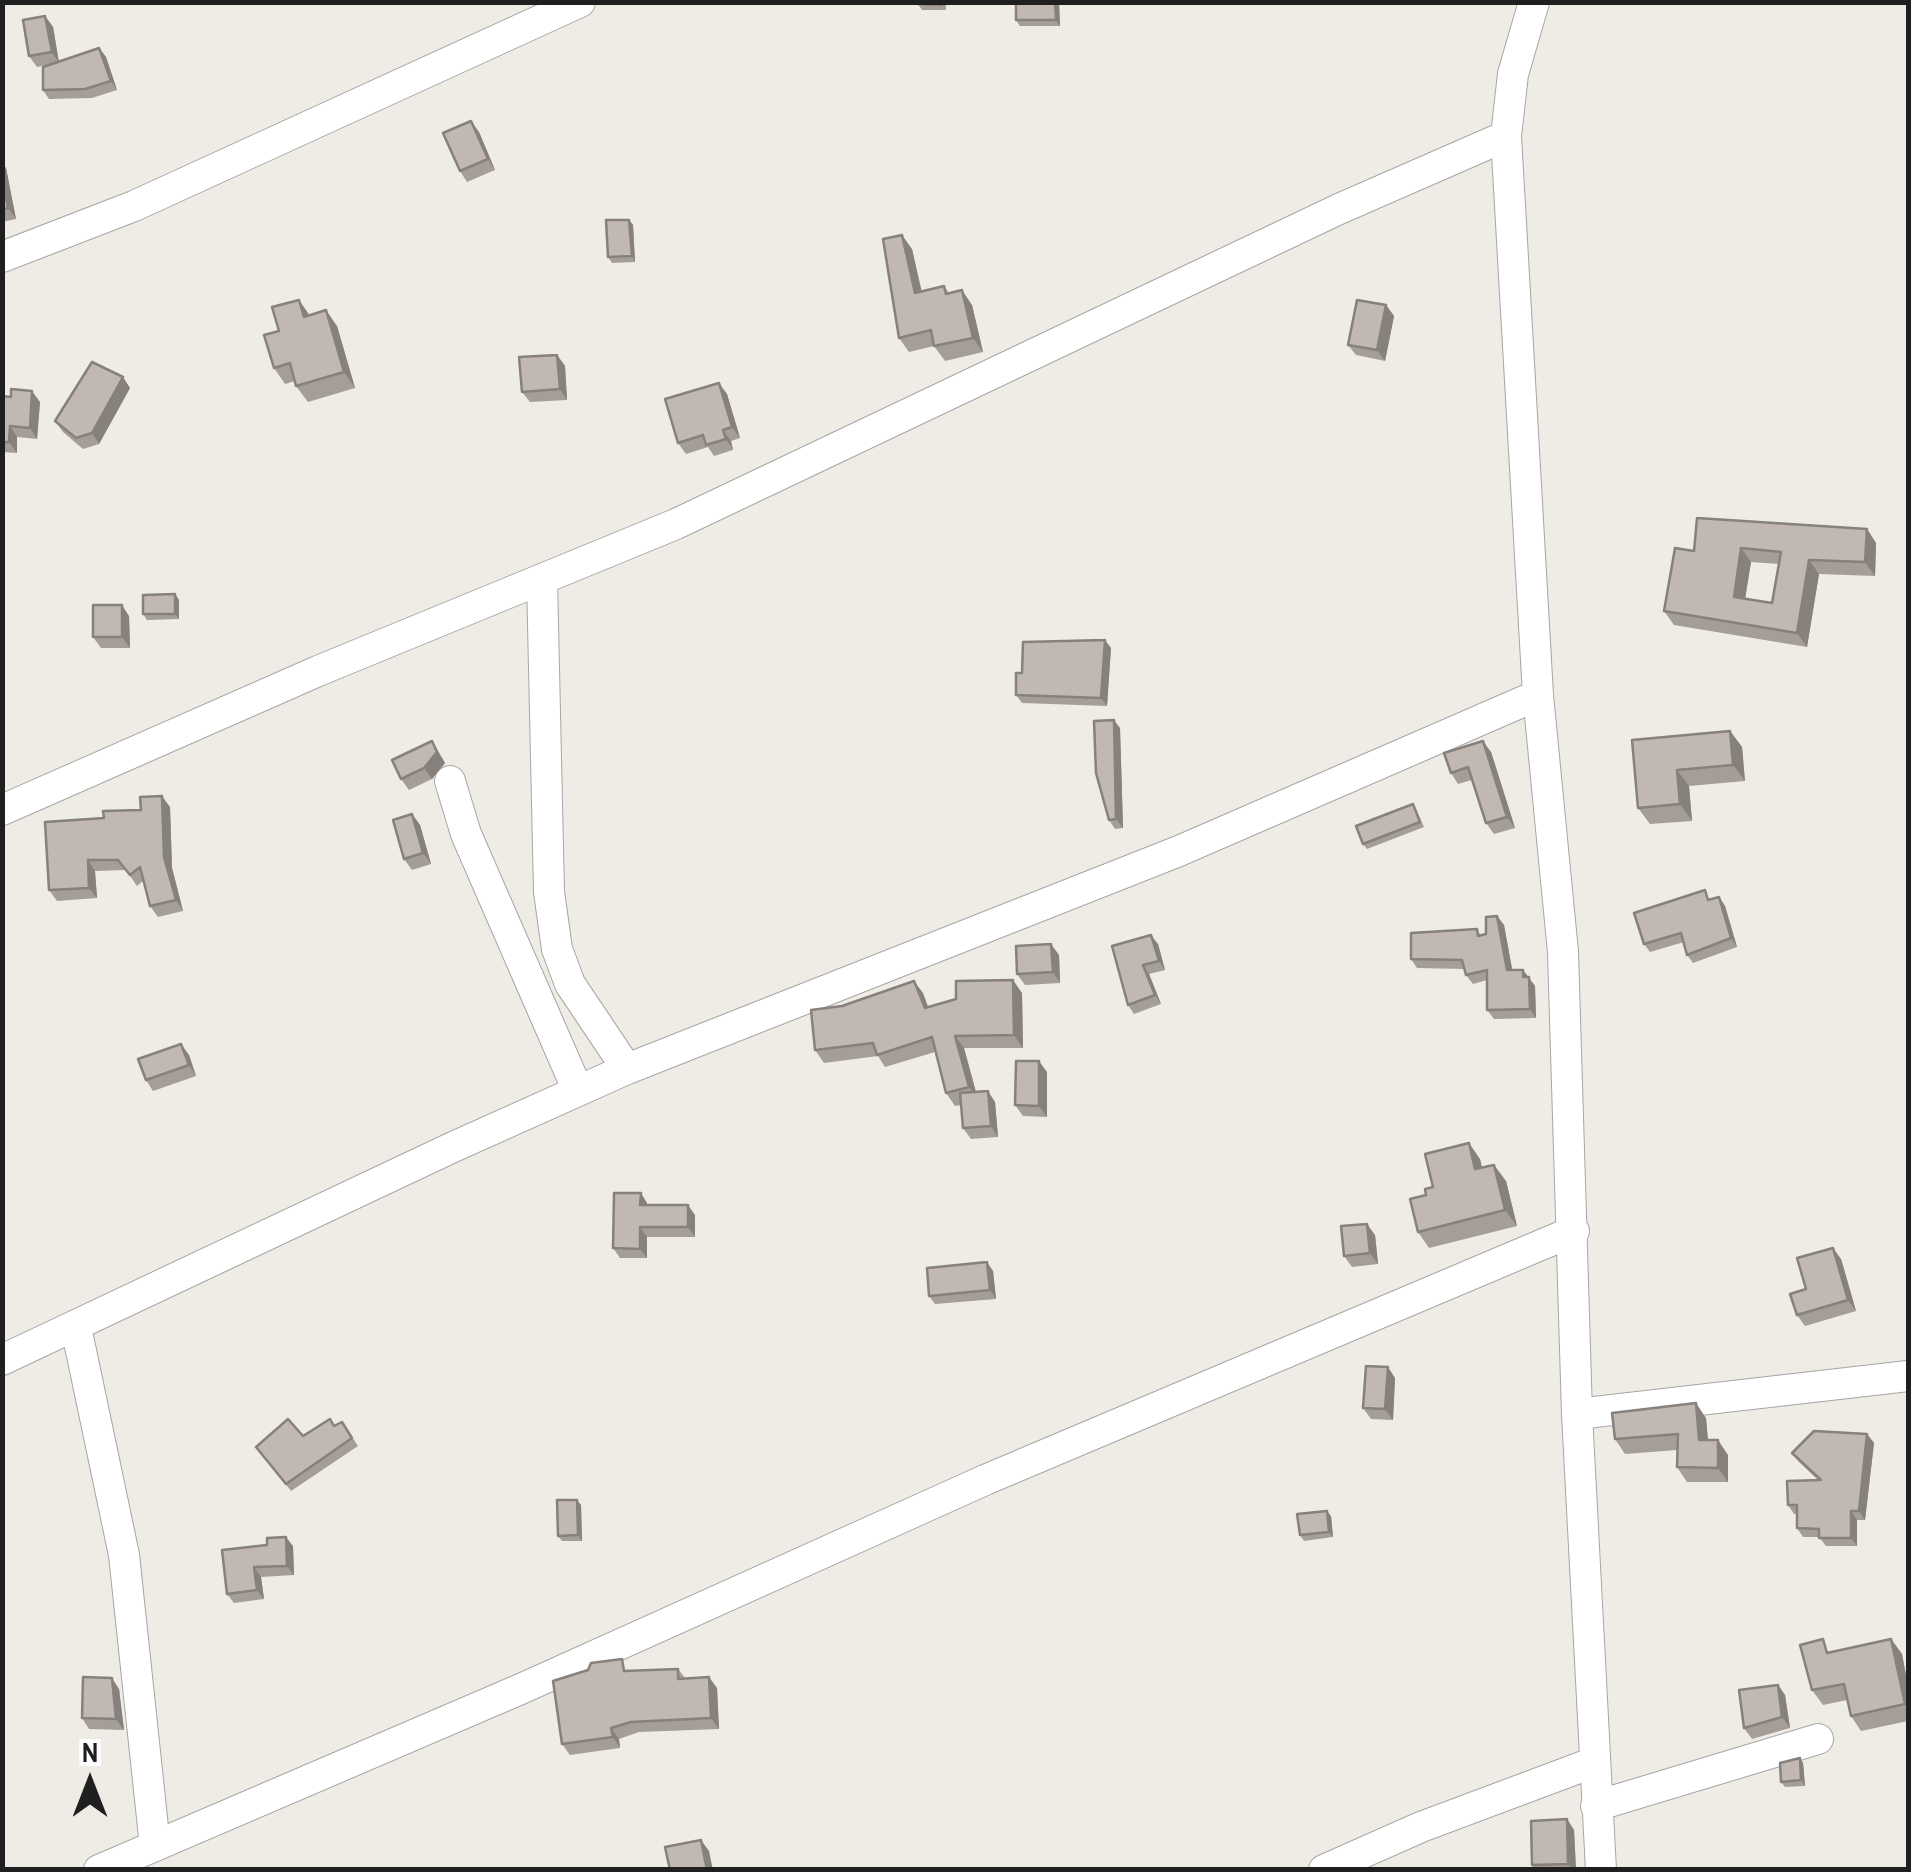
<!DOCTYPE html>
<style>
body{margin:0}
#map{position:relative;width:1911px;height:1872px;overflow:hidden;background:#efece5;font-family:"Archivo Narrow",sans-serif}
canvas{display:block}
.frame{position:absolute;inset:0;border:5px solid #1f1f1f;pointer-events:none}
.north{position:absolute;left:40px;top:1732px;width:100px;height:100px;-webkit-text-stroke:8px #fff;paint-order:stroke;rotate:0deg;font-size:28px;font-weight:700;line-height:40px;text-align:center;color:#1f1f1f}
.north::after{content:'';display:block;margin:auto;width:35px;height:45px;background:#1f1f1f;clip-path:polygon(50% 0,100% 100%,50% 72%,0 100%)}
</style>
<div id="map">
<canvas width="1911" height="1872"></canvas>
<div class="frame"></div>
<div class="north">N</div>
</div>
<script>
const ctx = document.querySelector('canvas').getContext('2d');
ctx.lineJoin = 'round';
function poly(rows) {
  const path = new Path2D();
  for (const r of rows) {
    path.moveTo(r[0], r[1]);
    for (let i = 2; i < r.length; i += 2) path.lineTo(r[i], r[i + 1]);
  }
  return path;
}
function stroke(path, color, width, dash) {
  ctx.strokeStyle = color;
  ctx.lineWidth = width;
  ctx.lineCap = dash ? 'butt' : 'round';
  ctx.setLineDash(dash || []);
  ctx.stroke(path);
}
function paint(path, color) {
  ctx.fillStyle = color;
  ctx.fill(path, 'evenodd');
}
const minor = poly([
 [1534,2,1513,74,1506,136,1538,695,1563,952,1577,1414,1601,1870],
 [2,257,134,206,580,2],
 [542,579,549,892,557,949,570,984,627,1069],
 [450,781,466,834,578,1091],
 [2,810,318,671,676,524,1339,209,1506,136],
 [76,1327,124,1555,155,1846],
 [2,1360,451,1148,627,1069,1179,851,1538,695],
 [1577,1414,1908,1376],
 [1596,1806,1818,1739],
 [99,1870,523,1688,985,1480,1574,1231],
 [1324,1870,1421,1827,1592,1763]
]);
const wall = poly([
 [946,2,946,10,922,10,918,4],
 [1059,2,1060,26,1020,26,1016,20],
 [45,16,53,27,59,62,99,48,106,57,117,90,92,98,49,99,43,90,51,64,37,67,29,56],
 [479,132,495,170,467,182,460,171],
 [2,164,6,168,16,219,2,222],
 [629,220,633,225,635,262,612,263,608,257],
 [912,249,922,292,944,286,949,293,972,305,983,352,945,361,934,346,909,352,899,338],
 [299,300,309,315,337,326,355,388,308,402,296,386,295,381,285,384,274,368,279,331],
 [1386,305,1394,316,1385,361,1356,355,1348,345],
 [557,355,565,366,567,400,530,402,522,392],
 [130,388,99,444,83,449,63,432,55,421],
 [727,394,740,438,731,441,733,450,714,456,708,447,686,454,678,443],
 [2,396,40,402,37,439,17,437,17,453,2,452],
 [1867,529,1876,543,1875,576,1819,574,1807,647,1674,625,1664,611,1694,551],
 [1751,562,1779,564,1772,603,1745,599],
 [175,594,179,600,179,619,147,620,143,614],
 [129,616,130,648,101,648,93,637],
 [1111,648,1107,706,1022,703,1016,695,1022,673],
 [1120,728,1123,828,1115,829,1109,820],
 [1730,731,1742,747,1745,781,1689,786,1692,821,1650,824,1638,808,1632,740],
 [432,741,445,763,432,779,409,790,401,779],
 [1491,752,1515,828,1494,834,1486,823,1472,780,1458,784,1451,773],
 [170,807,172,868,183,911,158,917,150,906,143,881,137,886,126,870,95,871,97,898,57,901,49,890,141,810],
 [1416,809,1424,827,1367,849,1363,844],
 [412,814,420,825,431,864,412,870,404,859],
 [1719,897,1725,906,1737,947,1693,963,1687,955,1684,942,1650,952,1644,944,1711,899],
 [1497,916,1504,925,1512,970,1523,970,1535,986,1536,1018,1494,1019,1487,1010,1487,980,1473,984,1466,975,1465,969,1417,968,1411,959,1477,929,1481,936,1486,934],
 [1158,944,1165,970,1149,974,1161,1004,1134,1014,1128,1005,1112,946],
 [1059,955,1060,983,1025,985,1017,974],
 [923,993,928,1007,1022,993,1023,1048,964,1048,976,1092,995,1102,998,1137,971,1139,963,1128,961,1105,955,1106,946,1093,935,1052,885,1067,878,1056,824,1063,815,1050],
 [189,1055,196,1076,153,1091,146,1080],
 [1047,1072,1047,1117,1023,1116,1015,1105],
 [1480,1159,1482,1168,1506,1181,1517,1226,1429,1248,1418,1232,1426,1195,1433,1187],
 [647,1203,647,1205,695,1215,695,1237,647,1237,647,1258,620,1258,613,1248],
 [1375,1235,1378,1264,1352,1267,1344,1256],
 [1841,1259,1856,1311,1805,1326,1797,1315,1806,1289],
 [993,1271,996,1299,935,1304,929,1296],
 [1395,1378,1393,1420,1371,1419,1363,1408],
 [1706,1418,1708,1440,1728,1455,1728,1482,1687,1482,1677,1467,1677,1450,1625,1454,1615,1439],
 [342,1422,358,1446,291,1491,256,1447,303,1436,335,1426],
 [1867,1434,1874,1443,1865,1520,1857,1520,1857,1546,1826,1546,1819,1537,1803,1537,1797,1528,1797,1514,1794,1514,1788,1505,1818,1480,1799,1462,1792,1453],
 [581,1505,582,1541,562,1541,558,1536],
 [1331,1516,1333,1537,1304,1541,1300,1535],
 [293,1546,294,1575,261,1577,264,1599,234,1603,227,1594,222,1550],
 [1891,1639,1902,1654,1908,1686,1908,1721,1861,1731,1851,1716,1847,1700,1823,1705,1812,1690,1833,1652],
 [678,1669,685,1678,717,1688,719,1729,639,1732,619,1739,620,1748,570,1755,562,1744,588,1670,630,1671],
 [1778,1685,1785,1695,1790,1728,1752,1739,1744,1728],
 [119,1689,124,1730,89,1729,82,1718],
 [1800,1758,1803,1763,1805,1786,1785,1787,1781,1782],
 [1567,1819,1574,1830,1576,1870,1535,1870,1532,1865]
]);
const shadedWall = poly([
 [1055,2,1059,2,1060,26,1056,20],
 [45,16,53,27,59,63,52,52],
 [99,48,106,57,117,90,111,81],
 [471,121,479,132,495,170,488,159],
 [2,164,6,168,16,219,8,208,2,180],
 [629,220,633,225,635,262,632,256],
 [902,235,912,249,925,308,915,293],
 [962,290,972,305,983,352,973,338],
 [299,300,310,316,304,317],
 [1386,305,1394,316,1385,361,1377,350],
 [326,310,337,326,355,388,344,372],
 [557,355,565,366,567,400,560,389],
 [123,377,130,388,99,444,92,433],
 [719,383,727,394,740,438,732,427],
 [32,391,40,402,37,439,30,428],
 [10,426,17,437,17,453,9,442],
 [723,430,731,441,733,450,726,439],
 [1867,529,1876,543,1875,576,1865,562],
 [1741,548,1751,562,1743,611,1734,597],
 [1809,560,1819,574,1807,647,1797,633],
 [175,594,179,600,179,619,175,614],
 [122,605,129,616,130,648,122,637],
 [1105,640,1111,648,1107,706,1101,698],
 [1114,720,1120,728,1123,828,1116,819],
 [1730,731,1742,747,1745,781,1733,765],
 [432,741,445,763,432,779,424,768],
 [1483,741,1491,752,1515,828,1507,817],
 [1677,770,1689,786,1692,821,1680,804],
 [162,796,170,807,172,868,183,911,176,900,164,857],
 [412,814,420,825,431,864,423,853],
 [88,860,95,871,97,898,89,888],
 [1719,897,1725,906,1737,947,1731,938],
 [1497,916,1504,925,1514,979,1507,970],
 [1151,935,1158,944,1165,970,1159,961],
 [1051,944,1059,955,1060,983,1053,972],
 [1143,965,1149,974,1161,1004,1155,995],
 [1523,970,1535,986,1536,1018,1530,1009],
 [1013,980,1022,993,1023,1048,1014,1035],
 [914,981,923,993,933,1021,925,1008],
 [955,1036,964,1048,978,1100,969,1087],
 [181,1044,189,1055,196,1076,189,1065],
 [1039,1061,1047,1072,1047,1117,1039,1106],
 [988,1091,995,1102,998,1137,991,1126],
 [1469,1143,1480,1159,1486,1185,1475,1169],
 [1494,1165,1506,1181,1517,1226,1505,1210],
 [641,1193,647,1203,647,1215,640,1205],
 [688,1205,695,1215,695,1237,688,1227],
 [1367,1224,1375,1235,1378,1264,1370,1253],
 [640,1227,647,1237,647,1258,640,1249],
 [1833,1248,1841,1259,1856,1311,1848,1300],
 [987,1262,993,1271,996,1299,990,1290],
 [1388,1367,1395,1378,1393,1420,1385,1409],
 [1696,1403,1706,1418,1709,1455,1699,1440],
 [1867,1434,1874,1443,1865,1520,1859,1511],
 [1718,1440,1728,1455,1728,1482,1718,1468],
 [577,1500,581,1505,582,1541,578,1535],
 [1327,1511,1331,1516,1333,1537,1329,1532],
 [1851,1511,1857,1520,1857,1546,1851,1538],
 [286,1537,293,1546,294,1575,287,1566],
 [254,1567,261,1577,264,1599,257,1590],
 [1891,1639,1902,1654,1908,1686,1908,1709,1905,1704],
 [709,1677,717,1688,719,1729,711,1718],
 [112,1678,119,1689,124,1730,116,1719],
 [1778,1685,1785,1695,1790,1728,1782,1717],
 [611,1728,619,1739,620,1748,613,1737],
 [1800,1758,1803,1763,1805,1786,1801,1780],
 [1567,1819,1574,1830,1576,1870,1572,1870,1568,1864],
 [701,1840,709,1851,713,1870,707,1870]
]);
const building = poly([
 [918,2,942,2,942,5,918,4,918,2],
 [1016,2,1055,2,1056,20,1016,20,1016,2],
 [45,16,52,52,29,56,23,20,45,16],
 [99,48,111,81,85,89,43,90,43,67,99,48],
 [471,121,488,159,460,171,443,133,471,121],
 [2,180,8,208,2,210,2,180],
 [606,220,629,220,632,256,608,257,606,220],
 [902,235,915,293,944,286,946,294,962,290,973,338,934,346,931,330,899,338,883,239,902,235],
 [299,300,304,317,326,310,344,372,296,386,290,363,274,368,264,335,279,331,272,307,299,300],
 [1357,300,1386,305,1377,350,1348,345,1357,300],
 [557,355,560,389,522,392,519,357,557,355],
 [92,362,123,377,92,433,76,438,55,421,92,362],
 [719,383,732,427,723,430,726,439,706,445,703,435,678,443,665,399,719,383],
 [11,389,32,391,30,428,10,426,9,442,2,442,2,396,11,397,11,389],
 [1697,518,1867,529,1865,562,1809,560,1797,633,1664,611,1675,548,1694,551,1697,518],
 [1741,548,1781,552,1772,603,1734,597,1741,548],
 [175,594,175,614,143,614,143,595,175,594],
 [93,605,122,605,122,637,93,637,93,605],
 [1105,640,1101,698,1016,695,1016,673,1022,673,1023,642,1105,640],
 [1114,720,1116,819,1109,820,1096,773,1094,721,1114,720],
 [1730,731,1733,765,1677,770,1680,804,1638,808,1632,740,1730,731],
 [432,741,437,752,424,768,401,779,392,760,432,741],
 [1483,741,1507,817,1486,823,1468,767,1451,773,1444,753,1483,741],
 [162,796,164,857,176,900,150,906,140,867,130,875,118,860,88,860,89,888,49,890,45,822,104,818,103,811,141,810,140,797,162,796],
 [1413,804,1420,822,1363,844,1356,826,1413,804],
 [412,814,423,853,404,859,393,820,412,814],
 [1705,890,1708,900,1719,897,1731,938,1687,955,1681,933,1644,944,1634,913,1705,890],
 [1497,916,1507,970,1523,970,1523,977,1529,977,1530,1009,1487,1010,1487,970,1466,975,1462,960,1411,959,1411,933,1477,929,1478,936,1486,934,1486,917,1497,916],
 [1151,935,1159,961,1143,965,1155,995,1128,1005,1112,946,1151,935],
 [1051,944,1053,972,1017,974,1016,946,1051,944],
 [1013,980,1014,1035,955,1036,969,1087,946,1093,932,1037,877,1055,873,1043,815,1050,811,1010,842,1006,914,981,925,1008,956,999,956,981,1013,980],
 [181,1044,189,1065,146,1080,138,1059,181,1044],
 [1016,1061,1039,1061,1039,1106,1015,1105,1016,1061],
 [988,1091,991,1126,963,1128,960,1093,988,1091],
 [1469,1143,1475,1169,1494,1165,1505,1210,1418,1232,1410,1199,1426,1195,1425,1189,1433,1187,1425,1154,1469,1143],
 [614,1193,641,1193,640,1205,688,1205,688,1227,640,1227,640,1249,613,1248,614,1193],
 [1367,1224,1370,1253,1344,1256,1341,1226,1367,1224],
 [1833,1248,1848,1300,1797,1315,1790,1294,1806,1289,1797,1258,1833,1248],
 [987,1262,990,1290,929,1296,927,1268,987,1262],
 [1366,1366,1388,1367,1385,1409,1363,1408,1366,1366],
 [1696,1403,1699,1440,1718,1440,1718,1468,1677,1467,1678,1434,1615,1439,1612,1413,1696,1403],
 [288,1419,303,1436,330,1419,334,1426,342,1422,352,1438,286,1484,256,1447,288,1419],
 [1814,1431,1867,1434,1859,1511,1851,1511,1851,1538,1819,1538,1819,1529,1797,1528,1797,1505,1788,1505,1787,1481,1821,1480,1792,1453,1814,1431],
 [557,1500,577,1500,578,1535,558,1536,557,1500],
 [1327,1511,1329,1532,1300,1535,1297,1514,1327,1511],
 [286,1537,287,1566,254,1567,257,1590,227,1594,222,1550,267,1545,267,1538,286,1537],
 [1823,1639,1827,1653,1891,1639,1905,1704,1851,1716,1844,1684,1812,1690,1800,1645,1823,1639],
 [622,1659,624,1671,678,1669,678,1679,709,1677,711,1718,631,1722,611,1728,613,1737,562,1744,553,1681,588,1670,591,1663,622,1659],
 [83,1677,112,1678,116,1719,82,1718,83,1677],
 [1778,1685,1782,1717,1744,1728,1739,1690,1778,1685],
 [1800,1758,1801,1780,1781,1782,1780,1763,1800,1758],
 [1567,1819,1568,1864,1532,1865,1531,1821,1567,1819],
 [701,1840,707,1870,670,1870,665,1847,701,1840]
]);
stroke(minor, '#a6a6a6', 32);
stroke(minor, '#fff', 30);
paint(wall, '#a59e98');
paint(shadedWall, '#86817c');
paint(building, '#c0b8b1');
stroke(building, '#86817c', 2.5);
</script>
